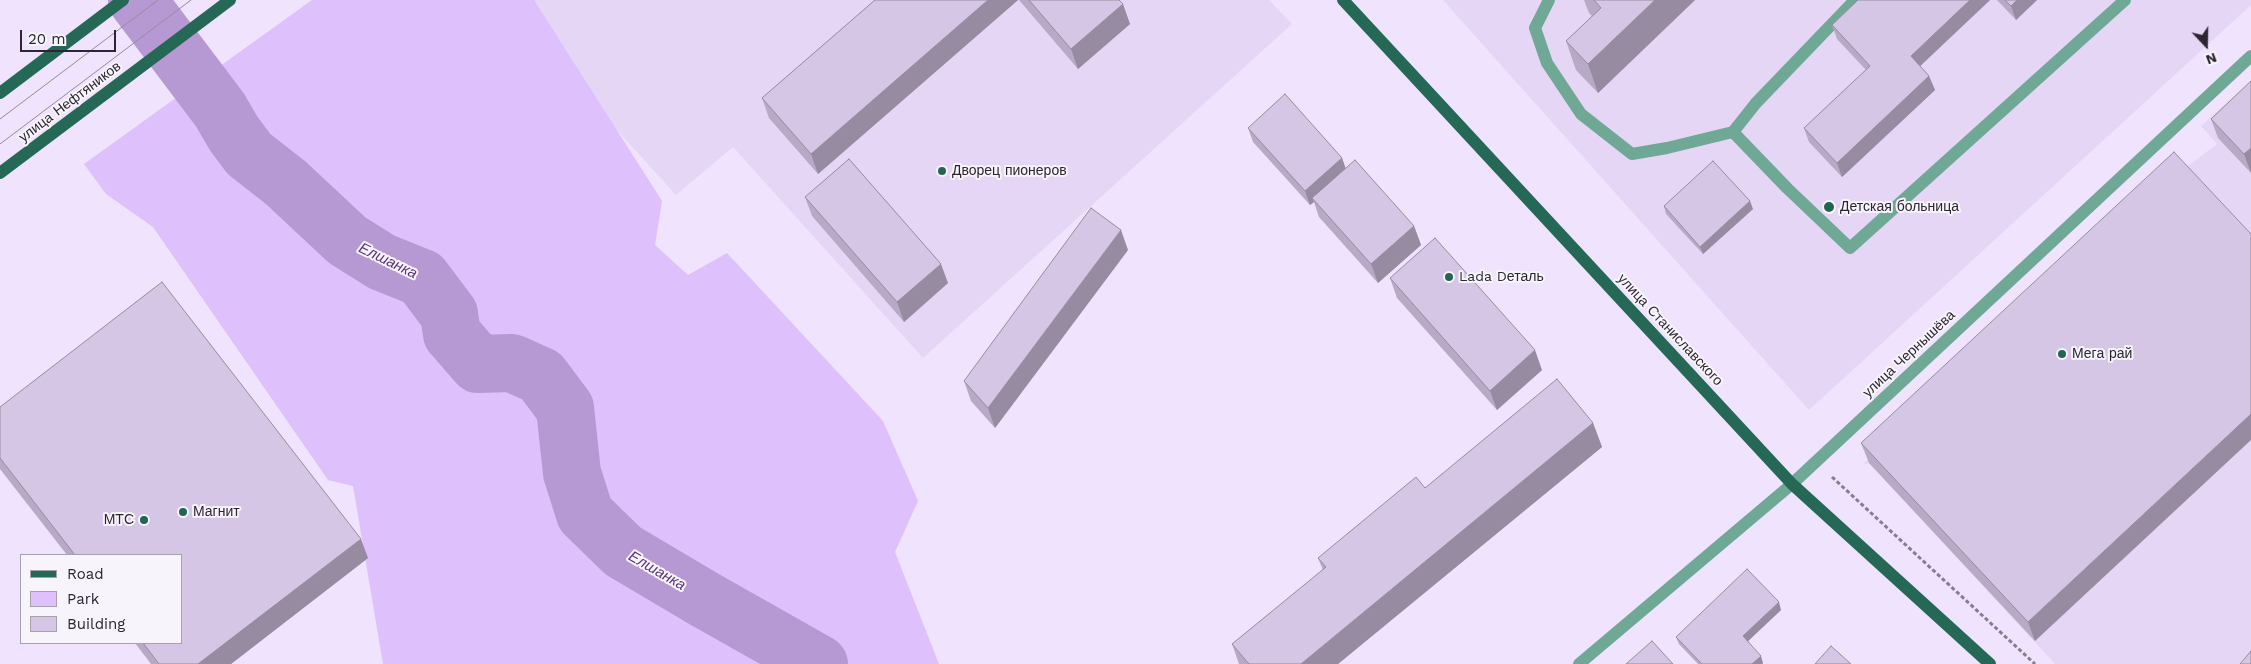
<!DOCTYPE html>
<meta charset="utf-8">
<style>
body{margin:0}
#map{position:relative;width:2251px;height:664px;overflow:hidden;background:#efe3fd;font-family:"Work Sans",sans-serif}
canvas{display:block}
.legend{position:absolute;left:20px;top:554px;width:162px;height:90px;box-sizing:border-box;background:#f8f4fb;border:1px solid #a6a2ab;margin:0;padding:6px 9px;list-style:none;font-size:15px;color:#2c2633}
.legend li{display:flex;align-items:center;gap:10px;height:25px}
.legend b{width:25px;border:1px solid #a6a2ab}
.north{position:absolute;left:2181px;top:20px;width:50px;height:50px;-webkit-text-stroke:4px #f8f4fb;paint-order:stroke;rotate:159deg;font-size:14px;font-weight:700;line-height:20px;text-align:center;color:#2c2633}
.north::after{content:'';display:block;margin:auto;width:18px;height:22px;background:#2c2633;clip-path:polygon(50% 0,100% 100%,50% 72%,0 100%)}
.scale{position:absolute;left:20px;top:30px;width:96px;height:22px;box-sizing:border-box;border:2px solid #2c2633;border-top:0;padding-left:6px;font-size:15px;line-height:18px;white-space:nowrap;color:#2c2633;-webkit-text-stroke:4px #f8f4fb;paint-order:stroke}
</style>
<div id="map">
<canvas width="2251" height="664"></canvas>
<ul class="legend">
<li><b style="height:6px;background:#246855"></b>Road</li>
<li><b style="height:14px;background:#dec0fc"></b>Park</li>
<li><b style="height:14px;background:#d6c6e6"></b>Building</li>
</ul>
<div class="north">N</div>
<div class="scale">20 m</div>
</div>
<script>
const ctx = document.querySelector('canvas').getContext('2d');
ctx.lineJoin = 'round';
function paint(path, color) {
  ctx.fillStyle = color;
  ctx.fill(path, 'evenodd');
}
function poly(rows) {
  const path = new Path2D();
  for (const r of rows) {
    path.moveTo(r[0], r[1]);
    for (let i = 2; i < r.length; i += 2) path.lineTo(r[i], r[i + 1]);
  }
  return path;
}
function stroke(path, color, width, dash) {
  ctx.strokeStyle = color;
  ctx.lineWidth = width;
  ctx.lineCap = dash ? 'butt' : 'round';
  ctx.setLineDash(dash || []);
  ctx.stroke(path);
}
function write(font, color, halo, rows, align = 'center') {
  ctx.font = font + ' "Work Sans",sans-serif';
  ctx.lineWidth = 4;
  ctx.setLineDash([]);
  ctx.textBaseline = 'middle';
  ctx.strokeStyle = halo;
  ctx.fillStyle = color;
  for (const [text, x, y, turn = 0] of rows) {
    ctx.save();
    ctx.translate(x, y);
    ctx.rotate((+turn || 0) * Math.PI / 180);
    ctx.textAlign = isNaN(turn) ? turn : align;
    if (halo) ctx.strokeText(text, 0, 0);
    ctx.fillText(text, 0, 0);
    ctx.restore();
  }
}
const built = poly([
 [499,0,1269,0,1292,24,923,358,733,147,676,195],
 [1443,0,2251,0,2251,5,1809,410],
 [2251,81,2251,664,2055,664,1869,463,1862,465,2181,171,2217,144,2201,126]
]);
const green = poly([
 [312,0,534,0,662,201,655,245,688,275,727,253,883,421,918,501,895,552,939,664,383,664,353,486,328,480,153,227,106,194,84,164]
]);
const river = poly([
 [137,0,220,110,234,134,249,154,286,183,347,240,382,262,422,278,449,314,452,334,478,364,512,363,541,376,565,408,572,473,585,514,623,551,704,599,819,664]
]);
const path = poly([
 [1832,477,2035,664]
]);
const minor = poly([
 [1549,0,1535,28,1547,63,1581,114,1632,154,1667,148,1733,132],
 [1855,0,1756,103,1733,132,1787,188,1850,248,2125,0],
 [1579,664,1792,484,2251,56]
]);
const major = poly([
 [1343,0,1792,484,1990,664],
 [0,93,123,0],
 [0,173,230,0]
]);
const tram = poly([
 [0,119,158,0],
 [0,144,191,0]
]);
const wall = poly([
 [875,0,1018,0,818,174,769,118,762,98],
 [1019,0,1119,0,1130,24,1078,69],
 [1584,0,1695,0,1598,93,1576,70,1566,41,1592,16,1589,13],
 [1858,0,1990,0,1920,66,1929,76,1935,90,1842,177,1809,142,1804,128,1866,70,1837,39,1832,25],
 [1997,0,2037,0,2016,20],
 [2251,81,2251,173,2218,138,2211,119],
 [1248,128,1342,158,1345,168,1414,226,1421,245,1378,283,1319,217,1314,202,1310,205,1253,142],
 [805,197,948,283,904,322,812,216],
 [1664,206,1753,209,1703,254,1666,214],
 [2251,234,2035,641,1869,463,1861,443],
 [1128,250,995,428,971,401,964,381],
 [1390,278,1542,370,1497,410,1397,298],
 [0,407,368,558,231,664,151,664,135,643,181,643,181,555,67,555,0,469],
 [1593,423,1602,447,1338,664,1239,664,1232,644,1323,570,1318,558,1425,488],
 [1781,610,1748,641,1763,663,1762,664,1698,664,1679,644,1676,637]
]);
const shadedWall = poly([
 [988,0,1018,0,818,174,811,154],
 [1655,0,1695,0,1598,93,1588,64],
 [1970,0,1990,0,1916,70,1911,56],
 [2017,0,2037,0,2016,20,2011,6],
 [1123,4,1130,24,1078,69,1071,49],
 [1929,76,1935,90,1842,177,1837,163],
 [2251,148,2251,173,2244,154],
 [1342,158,1347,172,1312,198,1314,202,1310,205,1305,191],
 [1750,201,1753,209,1703,254,1700,247],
 [1414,226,1421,245,1378,283,1371,264],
 [1121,230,1128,250,995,428,988,408],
 [941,264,948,283,904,322,897,302],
 [1535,350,1542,370,1497,410,1490,391],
 [2251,414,2251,440,2035,641,2028,622],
 [1593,423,1602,447,1338,664,1301,664],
 [361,539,368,558,231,664,198,664],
 [1779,602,1781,610,1745,644,1743,636],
 [1761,656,1763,663,1762,664,1752,664]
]);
const building = poly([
 [875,0,988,0,811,154,762,98,875,0],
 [1029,0,1119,0,1123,4,1071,49,1029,0],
 [1594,0,1655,0,1588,64,1566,41,1601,8,1594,0],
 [1858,0,1970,0,1911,56,1929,76,1837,163,1804,128,1870,66,1832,25,1858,0],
 [2005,0,2017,0,2011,6,2005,0],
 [2251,81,2251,148,2244,154,2211,119,2251,81],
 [1285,94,1342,158,1305,191,1248,128,1285,94],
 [2174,152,2251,234,2251,414,2028,622,1861,443,2174,152],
 [849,159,941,264,897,302,805,197,849,159],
 [1355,160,1414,226,1371,264,1312,198,1355,160],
 [1713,161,1750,201,1700,247,1664,206,1713,161],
 [1091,208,1121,230,988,408,964,381,1091,208],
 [1435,238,1535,350,1490,391,1390,278,1435,238],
 [162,282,361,539,198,664,159,664,143,643,181,643,181,555,75,555,0,458,0,407,162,282],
 [1557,379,1593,423,1301,664,1249,664,1232,644,1326,567,1318,558,1416,477,1425,488,1557,379],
 [1747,569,1779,602,1743,636,1761,656,1752,664,1702,664,1676,637,1747,569],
 [1652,641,1673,664,1626,664,1652,641],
 [1831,646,1851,664,1815,664,1831,646],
 [2251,651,2251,664,2240,664,2251,651]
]);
const markers = [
 [942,171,5,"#246452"],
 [1829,207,6,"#246452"],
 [1449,277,5,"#246452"],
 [2062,354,5,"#246452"],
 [183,512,5,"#246452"],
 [144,520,5,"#246452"]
];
const streetNames = [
 ["улица Нефтяников",70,102,-37],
 ["улица Станиславского",1670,330,47],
 ["улица Чернышёва",1909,354,-43]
];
const poiNames = [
 ["Дворец пионеров",952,171],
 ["Детская больница",1840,207],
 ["Lada Dеталь",1459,277],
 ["Мега рай",2072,354],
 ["Магнит",193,512],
 ["МТС",134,520,"right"]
];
const waterNames = [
 ["Елшанка",388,261,26],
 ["Елшанка",657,571,30]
];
paint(built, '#e6d6f6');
paint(green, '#dec0fc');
stroke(river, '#b699d3', 58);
stroke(path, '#867d90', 3, [4, 2.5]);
stroke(minor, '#6fa895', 12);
stroke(major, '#246855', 12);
stroke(tram, '#948a9e', 1);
paint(wall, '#b8aac6');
paint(shadedWall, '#968ba1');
paint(building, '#d6c6e6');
stroke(building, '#968ba1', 1);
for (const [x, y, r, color] of markers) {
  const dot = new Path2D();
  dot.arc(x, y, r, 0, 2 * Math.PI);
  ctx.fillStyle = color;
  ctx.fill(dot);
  stroke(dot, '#f8f4fb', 2);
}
write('14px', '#2c2633', '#f8f4fb', streetNames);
write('14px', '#2c2633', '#f8f4fb', poiNames, 'left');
write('italic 15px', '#5a3479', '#f8f4fb', waterNames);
</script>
